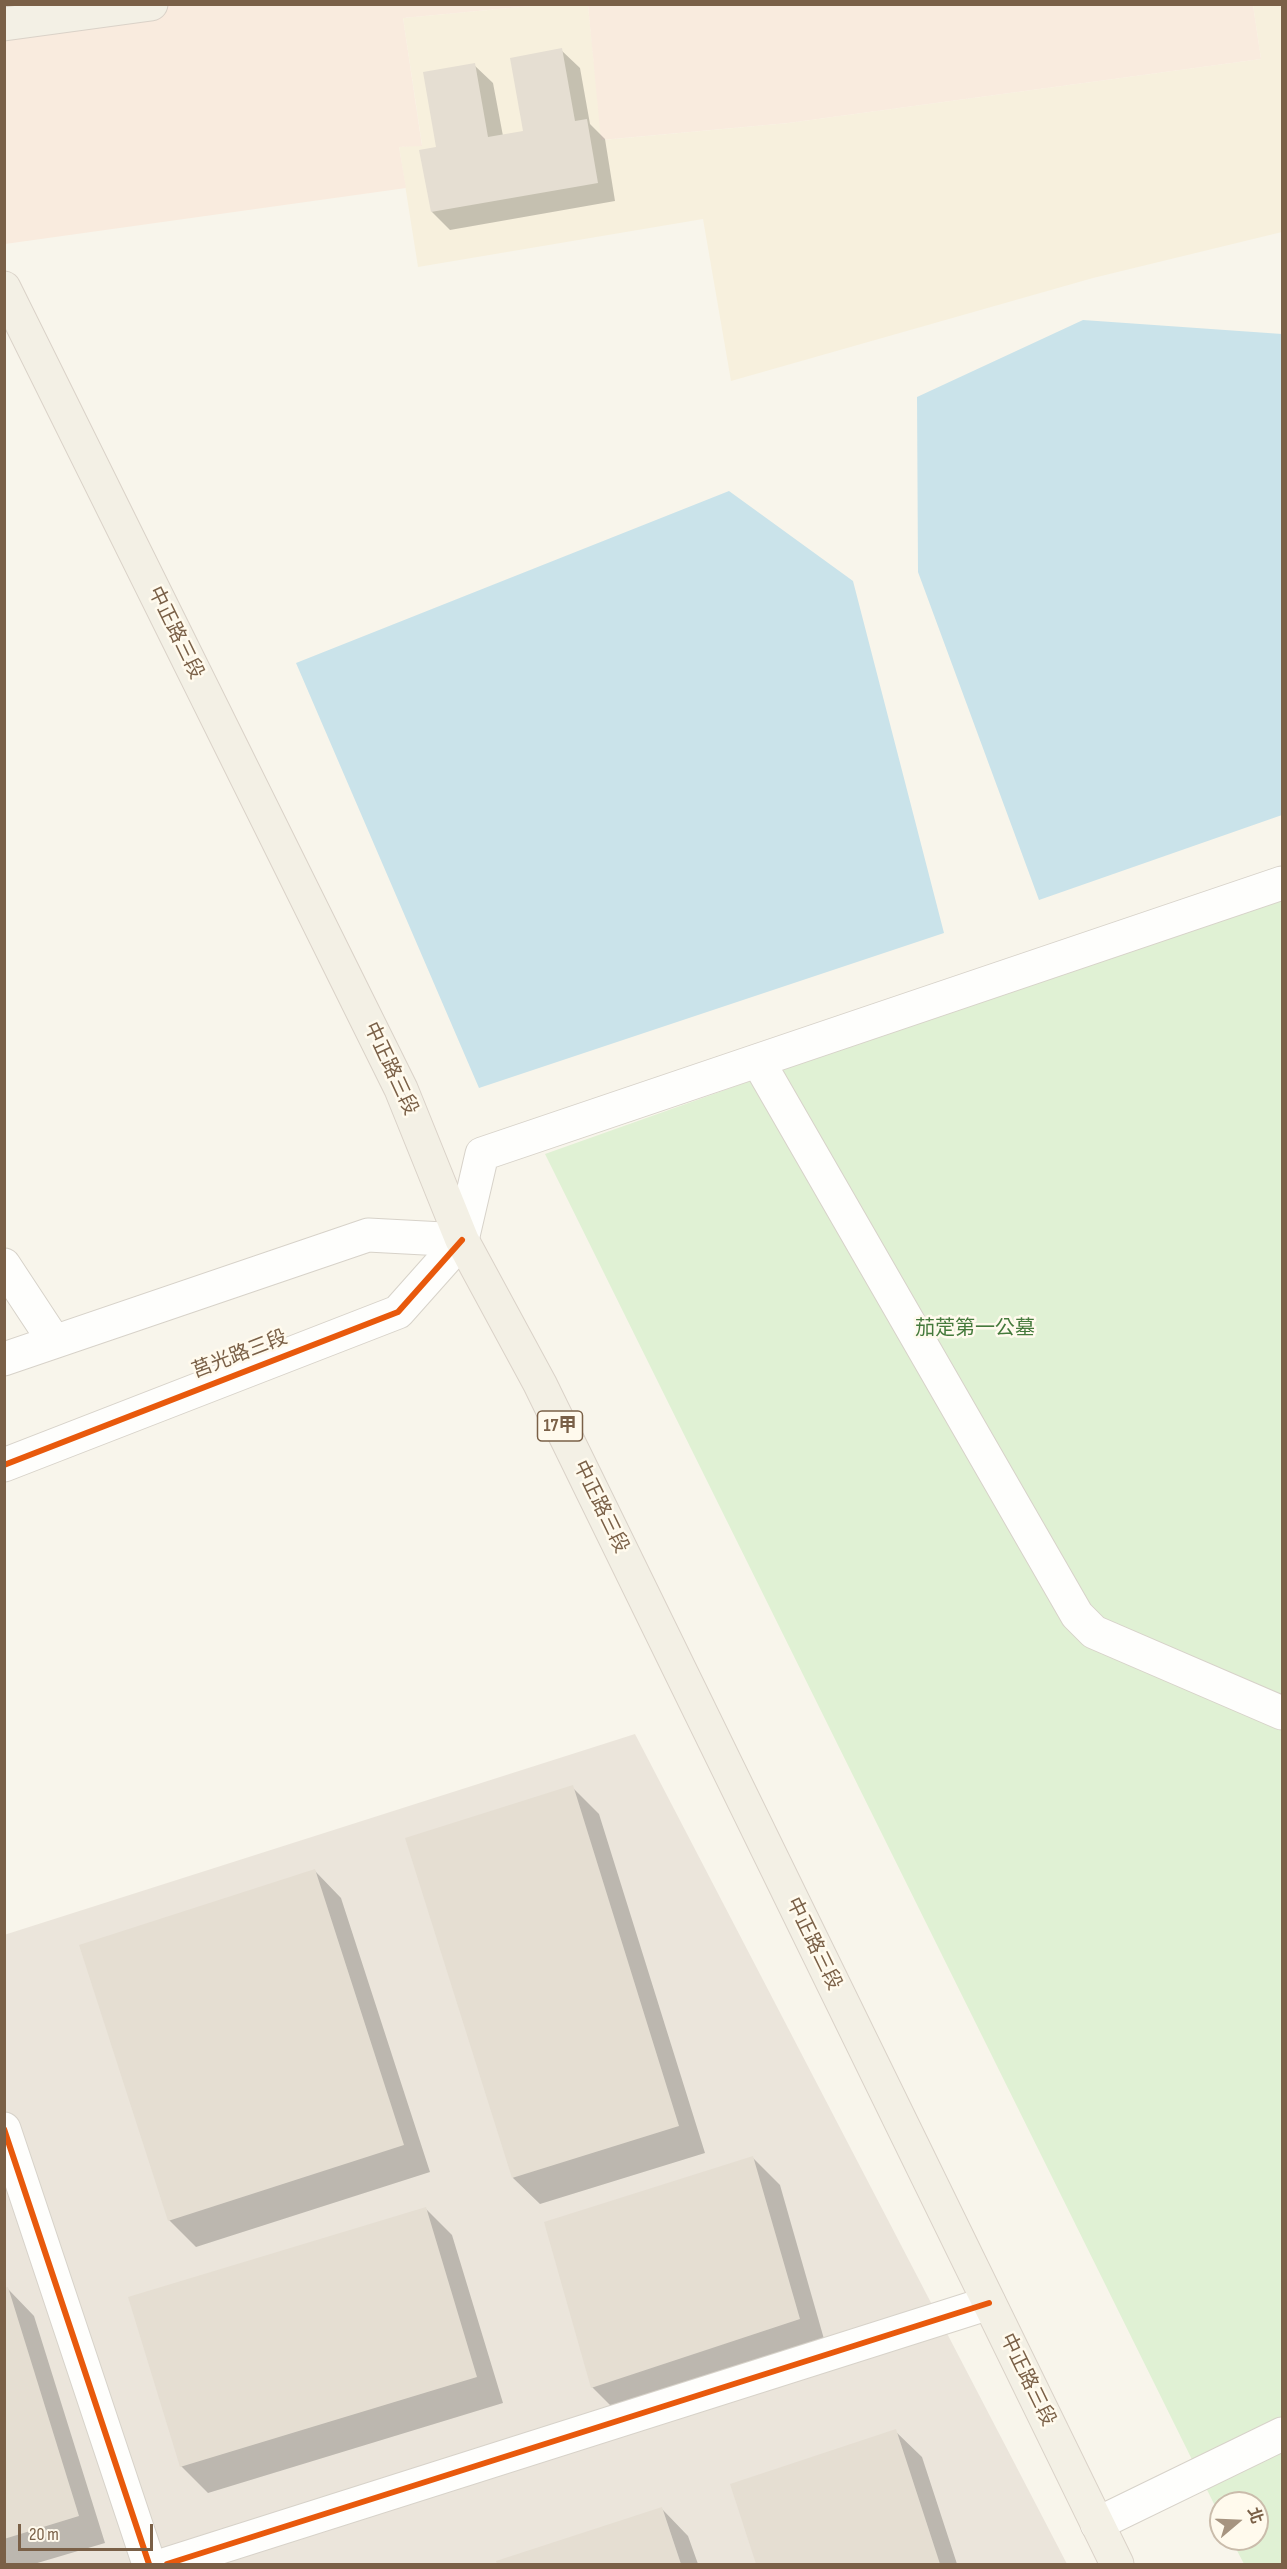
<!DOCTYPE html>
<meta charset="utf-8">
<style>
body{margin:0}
#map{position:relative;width:1287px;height:2569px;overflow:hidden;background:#f8f5eb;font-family:"Sofia Sans Condensed","Noto Sans TC",sans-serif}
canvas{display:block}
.frame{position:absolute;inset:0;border:6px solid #7a6047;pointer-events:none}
.north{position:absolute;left:1209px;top:2491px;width:60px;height:60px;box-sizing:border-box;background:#fffaed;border:2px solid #cabcab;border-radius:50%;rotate:71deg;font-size:16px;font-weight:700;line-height:24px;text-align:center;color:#7a6047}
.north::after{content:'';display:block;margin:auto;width:21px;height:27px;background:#a69480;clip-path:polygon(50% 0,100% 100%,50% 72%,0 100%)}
.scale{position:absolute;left:18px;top:2524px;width:135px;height:27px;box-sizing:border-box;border:3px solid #7a6047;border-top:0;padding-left:8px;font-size:18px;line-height:21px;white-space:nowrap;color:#7a6047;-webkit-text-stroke:4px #fffaed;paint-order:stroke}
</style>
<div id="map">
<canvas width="1287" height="2569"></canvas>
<div class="frame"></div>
<div class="north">北</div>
<div class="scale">20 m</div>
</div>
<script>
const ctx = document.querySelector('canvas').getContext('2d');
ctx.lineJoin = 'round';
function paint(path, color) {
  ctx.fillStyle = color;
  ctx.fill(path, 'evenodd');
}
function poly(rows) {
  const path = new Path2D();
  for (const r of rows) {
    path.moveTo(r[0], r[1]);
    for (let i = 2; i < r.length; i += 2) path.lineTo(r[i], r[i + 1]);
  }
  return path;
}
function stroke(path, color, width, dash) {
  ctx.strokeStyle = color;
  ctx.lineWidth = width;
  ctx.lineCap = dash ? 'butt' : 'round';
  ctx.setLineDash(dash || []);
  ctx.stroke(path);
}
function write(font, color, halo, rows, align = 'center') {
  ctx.font = font + ' "Sofia Sans Condensed","Noto Sans TC",sans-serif';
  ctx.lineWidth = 5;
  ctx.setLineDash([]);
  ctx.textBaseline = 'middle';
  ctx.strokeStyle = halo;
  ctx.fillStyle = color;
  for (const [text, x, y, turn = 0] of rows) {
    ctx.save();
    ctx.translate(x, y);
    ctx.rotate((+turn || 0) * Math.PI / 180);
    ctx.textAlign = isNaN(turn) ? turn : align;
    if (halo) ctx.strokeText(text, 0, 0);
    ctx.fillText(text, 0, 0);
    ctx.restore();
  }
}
const residential = poly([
 [541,5,588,5,602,140,788,123,1261,59,1253,5,1282,5,1282,232,1093,278,731,381,703,219,418,267,399,147,422,145,403,18]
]);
const commercial = poly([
 [4,5,541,5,403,18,422,146,399,147,406,188,5,244],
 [588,5,1253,5,1261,59,788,123,601,140]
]);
const industrial = poly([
 [635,1734,1067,2564,5,2564,4,1935]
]);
const green = poly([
 [1282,892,1282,2564,1244,2564,1231,2539,1257,2539,1257,2503,1221,2503,1221,2518,545,1154]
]);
const water = poly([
 [1083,320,1282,334,1282,815,1039,900,918,572,917,397],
 [729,491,853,581,944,933,479,1088,296,663]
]);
const shadow = poly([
 [561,50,580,68,590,124,605,139,615,201,450,230,432,212,438,148,474,65,493,83,503,136,525,132],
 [572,1787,599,1814,705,2153,540,2204,513,2178],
 [315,1871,341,1898,430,2172,196,2247,169,2220],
 [753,2158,780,2185,826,2346,619,2414,592,2387],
 [425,2208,452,2235,503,2403,208,2493,181,2466],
 [8,2289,34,2316,105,2543,34,2564,4,2564,4,2290],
 [895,2431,922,2457,957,2564,758,2564,732,2485],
 [662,2509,688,2536,698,2564,499,2564,498,2562]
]);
const building = poly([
 [562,48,575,121,587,119,598,183,431,212,419,150,436,147,423,72,475,63,488,137,523,131,510,58],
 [573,1785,679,2126,512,2178,405,1838],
 [315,1869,404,2145,168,2221,79,1945],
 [753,2156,800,2319,591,2388,544,2222],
 [426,2207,477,2377,180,2467,128,2297],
 [8,2287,79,2516,4,2539,4,2288],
 [896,2429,940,2564,756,2564,730,2484],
 [662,2507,681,2564,497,2564,496,2561]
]);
const minor = poly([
 [758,1061,1077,1615,1094,1632,1282,1713],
 [4,1265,54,1341],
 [4,1359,368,1235,462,1240],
 [4,1465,398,1312,462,1240,482,1154,1282,883],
 [4,2129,149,2564],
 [1097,2524,1282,2434],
 [167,2564,989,2303]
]);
const major = poly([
 [4,24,151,4],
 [4,288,401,1089,462,1240,540,1384,1117,2564]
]);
const cycleway = poly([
 [4,1465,398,1312,462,1240],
 [4,2129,149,2564],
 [167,2564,989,2303]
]);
const shields = [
 [560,1426,45]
];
const shieldNames = [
 ["17甲",560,1426]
];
const streetNames = [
 ["中正路三段",175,633,64],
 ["中正路三段",390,1069,65],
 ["莒光路三段",240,1355,-21],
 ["中正路三段",600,1507,64],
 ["中正路三段",813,1944,64],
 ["中正路三段",1027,2380,64]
];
const parkNames = [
 ["茄萣第一公墓",975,1329]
];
paint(residential, '#f7f0dd');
paint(commercial, '#f9ebde');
paint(industrial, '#ebe5db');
paint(green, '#e0f1d4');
paint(water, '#cae3ea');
paint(shadow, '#0003');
paint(building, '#e5ded2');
stroke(minor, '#d7d2c9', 35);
stroke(major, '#dad2c8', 35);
stroke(minor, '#fefefc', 33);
stroke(major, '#f3f0e5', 33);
stroke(cycleway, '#e8590c', 6);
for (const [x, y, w] of shields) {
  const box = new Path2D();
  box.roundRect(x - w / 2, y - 15, w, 30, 4.5);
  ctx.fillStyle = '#fffaed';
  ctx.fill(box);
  stroke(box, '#7a6047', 1.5);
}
write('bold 18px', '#7a6047', null, shieldNames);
write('20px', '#7a6047', '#fffaed', streetNames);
write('20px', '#457a3c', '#fffaed', parkNames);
</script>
